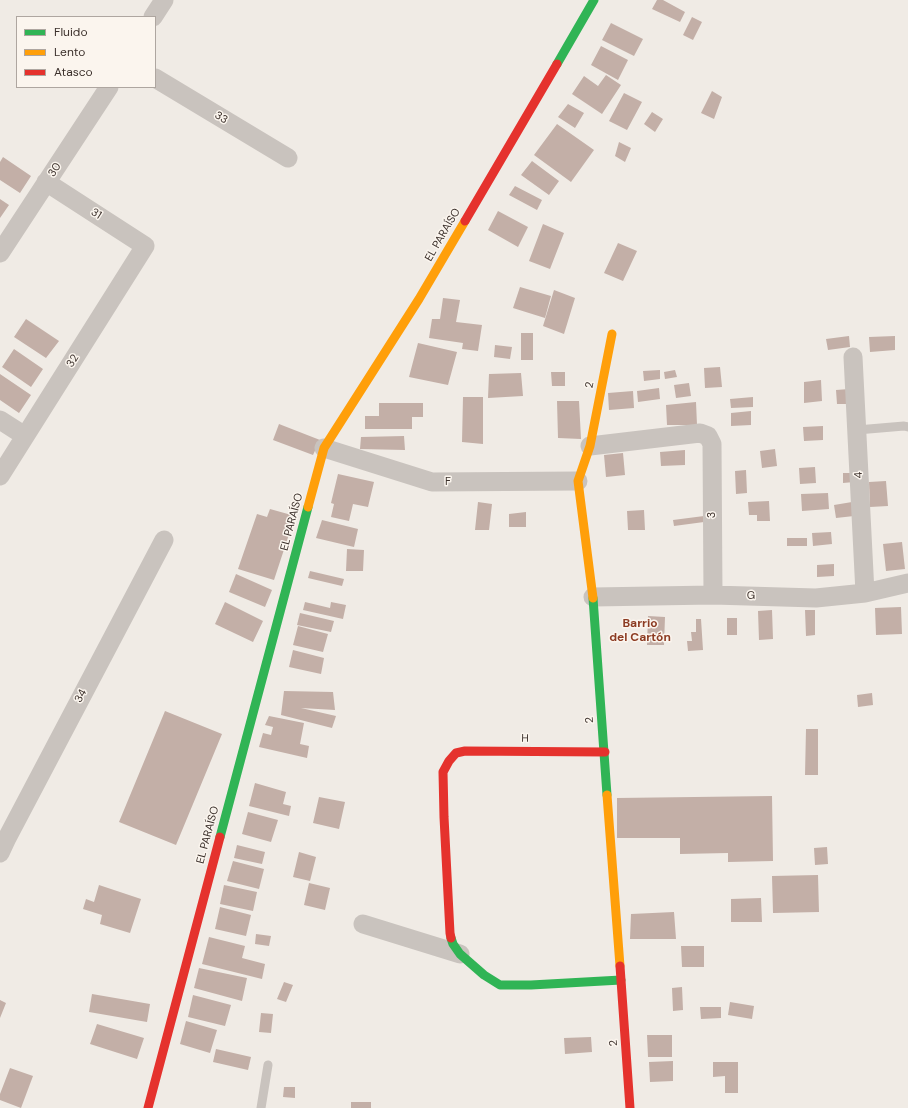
<!DOCTYPE html>
<meta charset="utf-8">
<style>
body{margin:0}
#map{position:relative;width:908px;height:1108px;overflow:hidden;background:#f0ebe5;font-family:"DM Sans",sans-serif}
canvas{display:block}
.legend{position:absolute;left:16px;top:16px;width:140px;height:72px;box-sizing:border-box;background:#fbf5ee;border:1px solid #aea6a0;margin:0;padding:5px 7px;list-style:none;font-size:12px;color:#3b302b}
.legend li{display:flex;align-items:center;gap:8px;height:20px}
.legend b{width:20px;border:1px solid #aea6a0}
</style>
<div id="map">
<canvas width="908" height="1108"></canvas>
<ul class="legend">
<li><b style="height:5px;background:#30b455"></b>Fluido</li>
<li><b style="height:5px;background:#ff9f0a"></b>Lento</li>
<li><b style="height:5px;background:#e5322d"></b>Atasco</li>
</ul>
</div>
<script>
const ctx = document.querySelector('canvas').getContext('2d');
ctx.lineJoin = 'round';
function paint(path, color) {
  ctx.fillStyle = color;
  ctx.fill(path, 'evenodd');
}
function poly(rows) {
  const path = new Path2D();
  for (const r of rows) {
    path.moveTo(r[0], r[1]);
    for (let i = 2; i < r.length; i += 2) path.lineTo(r[i], r[i + 1]);
  }
  return path;
}
function stroke(path, color, width, dash) {
  ctx.strokeStyle = color;
  ctx.lineWidth = width;
  ctx.lineCap = dash ? 'butt' : 'round';
  ctx.setLineDash(dash || []);
  ctx.stroke(path);
}
function write(font, color, halo, rows, align = 'center') {
  ctx.font = font + ' "DM Sans",sans-serif';
  ctx.lineWidth = 3;
  ctx.setLineDash([]);
  ctx.textBaseline = 'middle';
  ctx.strokeStyle = halo;
  ctx.fillStyle = color;
  for (const [text, x, y, turn = 0] of rows) {
    ctx.save();
    ctx.translate(x, y);
    ctx.rotate((+turn || 0) * Math.PI / 180);
    ctx.textAlign = isNaN(turn) ? turn : align;
    if (halo) ctx.strokeText(text, 0, 0);
    ctx.fillText(text, 0, 0);
    ctx.restore();
  }
}
const building = poly([
 [657,0,663,0,685,12,680,22,652,9],
 [692,17,702,22,693,40,683,35],
 [611,23,643,39,634,56,602,40],
 [601,46,628,60,618,80,591,65],
 [606,75,621,85,602,114,572,94,584,76,598,86],
 [712,91,722,97,714,119,701,113],
 [624,93,642,102,627,130,609,121],
 [568,104,584,113,575,128,558,117],
 [652,112,663,119,655,132,644,124],
 [557,124,594,150,571,182,534,155],
 [619,142,631,148,625,162,615,156],
 [3,157,31,176,20,193,0,180,0,162],
 [532,161,559,181,549,195,521,175],
 [515,186,542,200,537,210,509,195],
 [0,199,9,205,0,218],
 [498,211,528,227,518,247,488,230],
 [543,224,564,233,550,269,529,261],
 [618,243,637,251,623,281,604,273],
 [520,287,551,296,545,318,513,308],
 [554,290,575,298,564,334,543,326],
 [443,298,460,300,456,322,482,325,478,351,462,349,463,343,429,338,432,319,440,319],
 [26,319,59,341,46,358,14,337],
 [521,333,533,333,533,360,521,360],
 [849,336,850,347,828,350,826,339],
 [895,336,895,350,870,352,869,337],
 [418,343,457,352,448,385,409,377],
 [495,345,512,347,510,359,494,357],
 [14,349,43,369,31,387,2,367],
 [720,367,722,387,705,388,704,368],
 [660,370,660,379,644,381,643,371],
 [675,370,677,377,665,379,664,372],
 [551,372,565,372,565,386,552,386],
 [521,373,523,396,488,398,489,374],
 [0,374,31,395,19,413,0,400],
 [821,380,822,401,804,403,804,382],
 [689,383,691,396,676,398,674,385],
 [659,388,660,399,638,402,637,391],
 [849,389,849,404,837,404,836,390],
 [633,391,634,408,609,410,608,393],
 [463,397,483,397,483,444,462,442],
 [753,397,753,407,731,408,730,399],
 [557,401,579,401,581,439,558,438],
 [696,402,697,425,667,425,666,405],
 [379,403,423,403,423,417,412,417,412,429,365,429,365,416,379,416],
 [751,411,751,425,731,426,731,413],
 [279,424,320,440,313,455,273,440],
 [823,426,823,440,804,441,803,427],
 [404,436,405,450,360,449,361,437],
 [775,449,777,466,762,468,760,451],
 [685,450,685,465,661,466,660,452],
 [623,453,625,475,606,477,604,455],
 [815,467,816,483,800,484,799,468],
 [746,470,747,493,736,494,735,471],
 [843,473,853,473,854,482,843,483],
 [338,474,374,482,368,507,353,504,349,521,331,517,334,504,331,503],
 [886,481,888,506,870,507,869,482],
 [828,493,829,509,802,511,801,494],
 [769,501,770,521,757,521,757,515,749,515,748,502],
 [478,502,492,504,489,530,475,530],
 [852,502,854,516,836,518,834,505],
 [270,509,295,516,274,580,238,569,257,514,267,517],
 [644,510,645,530,628,530,627,511],
 [526,512,526,527,509,527,509,514],
 [704,516,704,522,674,526,673,520],
 [322,520,358,529,354,547,316,538],
 [831,532,832,544,813,546,812,533],
 [787,538,807,538,807,546,787,546],
 [902,542,905,569,886,571,883,544],
 [347,549,364,550,363,571,346,571],
 [834,564,834,576,817,577,817,565],
 [310,571,344,579,342,586,308,578],
 [236,574,272,590,265,607,229,592],
 [225,602,263,621,253,642,215,624],
 [305,602,330,608,331,602,346,605,343,619,303,610],
 [901,607,902,634,876,635,875,608],
 [772,610,773,639,759,640,758,611],
 [805,610,815,610,815,635,806,636],
 [300,613,334,621,331,632,297,625],
 [648,616,665,617,664,645,647,645],
 [727,618,737,618,737,635,727,635],
 [696,619,701,619,703,650,688,651,687,641,692,641,691,632,696,632],
 [298,626,328,634,323,652,293,645],
 [293,650,324,658,321,674,289,667],
 [284,691,333,692,335,710,301,708,336,716,332,728,281,715],
 [872,693,873,705,858,707,857,695],
 [165,711,222,734,176,845,119,822],
 [269,716,304,723,300,744,309,746,307,758,259,747,263,733,271,735,273,727,265,725],
 [806,729,818,729,818,775,805,775],
 [255,783,286,792,283,804,291,806,289,816,249,806],
 [772,796,773,861,728,862,728,853,680,854,680,838,617,838,617,798],
 [319,797,345,802,339,829,313,823],
 [248,812,278,820,271,842,242,834],
 [237,845,265,852,262,864,234,858],
 [827,847,828,864,815,865,814,848],
 [299,852,316,857,310,881,293,877],
 [233,861,264,869,259,889,227,881],
 [818,875,819,912,773,913,772,876],
 [309,883,330,888,325,910,304,905],
 [99,885,141,899,130,933,100,924,102,915,83,909,86,899,94,902],
 [224,885,257,892,253,911,220,904],
 [761,898,762,922,731,922,731,899],
 [220,907,251,915,246,936,215,929],
 [674,912,676,939,630,939,631,914],
 [256,934,271,936,269,946,255,944],
 [209,937,245,946,242,958,265,964,262,979,202,964],
 [681,946,704,946,704,967,682,967],
 [199,968,247,978,242,1001,194,988],
 [284,982,293,985,286,1002,277,999],
 [682,987,683,1010,673,1011,672,988],
 [92,994,150,1004,147,1022,89,1012],
 [193,995,231,1005,225,1026,188,1017],
 [0,1000,6,1003,0,1018],
 [730,1002,754,1006,752,1019,728,1015],
 [700,1007,721,1007,721,1018,701,1019],
 [261,1013,273,1014,271,1033,259,1032],
 [186,1021,217,1030,210,1053,180,1044],
 [97,1024,144,1038,137,1059,90,1044],
 [647,1035,672,1035,672,1057,648,1057],
 [591,1037,592,1052,565,1054,564,1038],
 [216,1049,251,1057,248,1070,213,1062],
 [673,1061,673,1081,650,1082,649,1062],
 [713,1062,738,1062,738,1093,725,1093,725,1076,713,1077],
 [10,1068,33,1076,21,1108,0,1100,0,1094],
 [284,1087,295,1087,295,1098,283,1097],
 [351,1102,371,1102,371,1108,351,1108]
]);
const lane = poly([
 [857,430,904,426,908,427],
 [261,1108,268,1065]
]);
const street = poly([
 [153,17,164,0],
 [155,78,288,158],
 [0,253,109,87],
 [853,357,865,593],
 [0,420,25,436],
 [590,446,700,433,708,436,712,444,713,595],
 [324,448,432,482,578,481],
 [0,476,145,246,46,182],
 [593,597,713,595,816,598,865,593,908,583],
 [0,853,7,838,164,540],
 [363,924,460,954]
]);
const fast = poly([
 [557,64,594,0],
 [593,598,607,795],
 [220,837,308,507],
 [451,938,453,944,460,954,484,975,500,985,531,985,621,980]
]);
const slow = poly([
 [308,507,324,448,419,299,465,221],
 [593,598,578,481,590,446,612,334],
 [607,795,620,966]
]);
const jam = poly([
 [465,221,557,64],
 [451,938,450,933,444,817,443,772,449,761,456,753,465,751,605,752],
 [620,966,630,1108],
 [148,1108,220,837]
]);
const streetNames = [
 ["33",221,118,31],
 ["30",55,170,-56],
 ["31",96,214,33],
 ["EL PARAÍSO",443,235,-60],
 ["32",73,361,-58],
 ["2",590,385,-79],
 ["4",859,475,-93],
 ["F",448,482],
 ["3",712,515,-90],
 ["EL PARAÍSO",292,522,-75],
 ["G",751,596,1],
 ["34",81,696,-62],
 ["2",590,720,-94],
 ["H",525,739,1],
 ["EL PARAÍSO",208,835,-75],
 ["2",614,1043,-94]
];
const neighbourhoodNames = [
 ["Barrio",640,624],
 ["del Cartón",640,638]
];
paint(building, '#c3afa7');
stroke(lane, '#c9c3be', 9);
stroke(street, '#c9c3be', 19);
stroke(fast, '#30b455', 9);
stroke(slow, '#ff9f0a', 9);
stroke(jam, '#e5322d', 9);
write('11px', '#3b302b', '#fbf5ee', streetNames);
write('bold 12px', '#8c3b22', '#fbf5ee', neighbourhoodNames);
</script>
